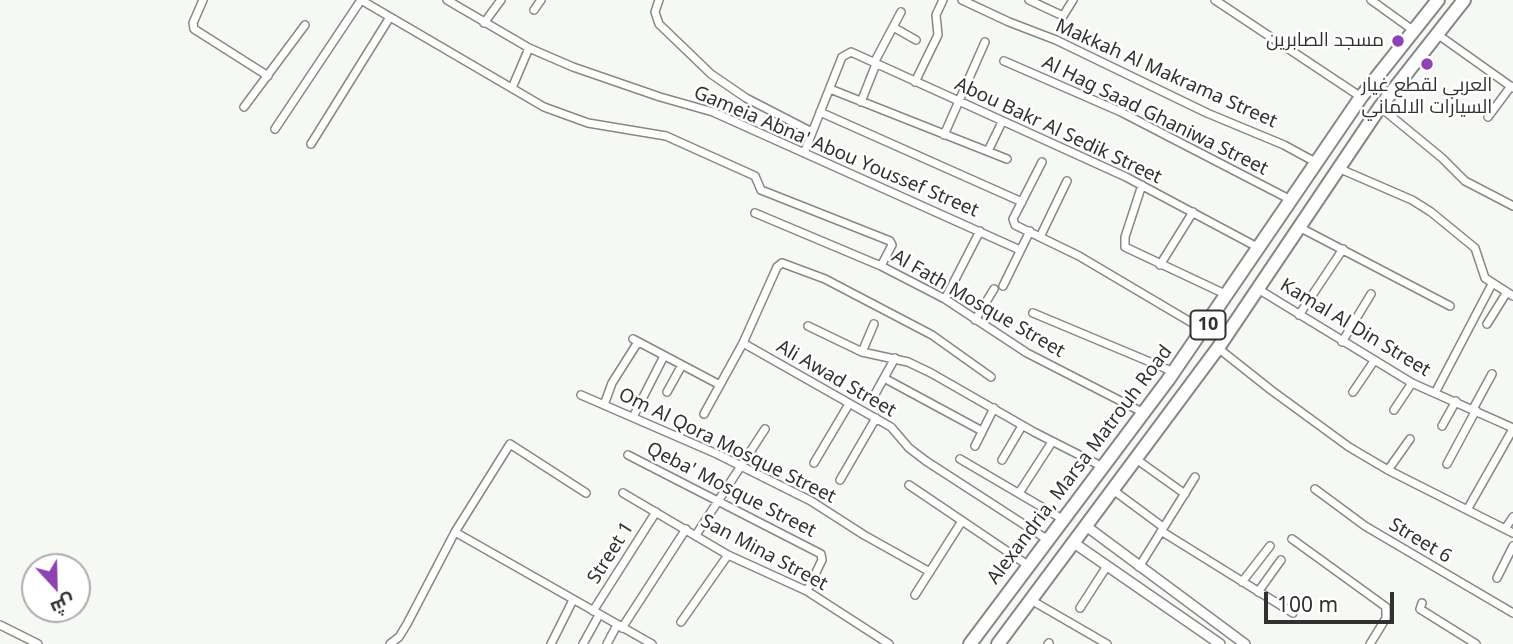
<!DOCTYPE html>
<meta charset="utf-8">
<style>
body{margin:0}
#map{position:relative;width:1513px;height:644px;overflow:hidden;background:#f6f8f4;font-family:"Noto Sans",Cairo,sans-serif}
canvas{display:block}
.north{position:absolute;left:21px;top:553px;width:70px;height:70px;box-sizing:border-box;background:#fff;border:2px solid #acadac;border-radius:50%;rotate:158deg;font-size:19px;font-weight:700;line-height:28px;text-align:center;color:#303130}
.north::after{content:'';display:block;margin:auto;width:24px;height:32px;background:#8e42b3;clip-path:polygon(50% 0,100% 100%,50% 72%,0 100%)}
.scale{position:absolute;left:1264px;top:592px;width:130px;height:32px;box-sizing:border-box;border:4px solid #303130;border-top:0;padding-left:9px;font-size:21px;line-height:24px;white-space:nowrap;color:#303130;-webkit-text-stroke:5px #fff;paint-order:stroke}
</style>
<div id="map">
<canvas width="1513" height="644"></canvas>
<div class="north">ش</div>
<div class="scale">100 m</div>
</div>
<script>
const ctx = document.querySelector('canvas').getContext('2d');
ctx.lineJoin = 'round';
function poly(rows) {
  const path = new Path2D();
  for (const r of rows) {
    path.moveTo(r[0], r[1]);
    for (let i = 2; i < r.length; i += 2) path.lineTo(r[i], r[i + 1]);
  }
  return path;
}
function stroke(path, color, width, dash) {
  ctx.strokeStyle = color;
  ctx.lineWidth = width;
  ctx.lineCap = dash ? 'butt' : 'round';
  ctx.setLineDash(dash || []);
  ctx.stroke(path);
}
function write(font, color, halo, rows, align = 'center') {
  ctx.font = font + ' "Noto Sans",Cairo,sans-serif';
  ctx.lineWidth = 5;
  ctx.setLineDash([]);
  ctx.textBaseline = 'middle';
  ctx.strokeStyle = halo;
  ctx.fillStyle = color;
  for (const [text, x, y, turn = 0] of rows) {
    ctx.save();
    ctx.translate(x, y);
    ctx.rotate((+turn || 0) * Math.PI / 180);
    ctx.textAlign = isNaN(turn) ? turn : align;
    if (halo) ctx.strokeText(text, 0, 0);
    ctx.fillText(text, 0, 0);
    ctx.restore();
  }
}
const minor = poly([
 [203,0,193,23,194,29,268,76],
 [447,0,529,48,573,67,660,97,713,112,1020,250],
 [659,0,655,12,659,24,711,74,746,98,812,132],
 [962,0,1009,22,1056,40,1207,113,1284,145,1317,163],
 [1029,0,1063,16,1073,0],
 [1215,0,1361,97],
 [1371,0,1414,31],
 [534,10,541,0],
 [484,23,501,0],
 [893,27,916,40],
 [1437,34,1513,88],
 [1004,61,1121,112,1291,200],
 [874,63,901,12],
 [915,82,938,35,936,15,943,0],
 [512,88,529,48],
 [830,89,1007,159],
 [861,102,876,64],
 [244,107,305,25],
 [1380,107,1442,158,1465,181,1513,206],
 [820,112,1022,202],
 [1488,117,1511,86],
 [275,129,361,0,544,107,588,123,666,136,755,176,761,190,890,241,892,245,881,266],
 [944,135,985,42],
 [311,144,390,17],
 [988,151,1002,122],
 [804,153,842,57,851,52,1126,177,1259,248],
 [1042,162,1013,219,1015,225,1079,256,1204,330],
 [1338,168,1412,200,1431,212,1475,248,1485,278,1513,296],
 [1142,185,1125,237,1125,247,1227,295],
 [755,213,881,266,945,299,1027,353,1144,413],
 [1299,227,1450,306],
 [1040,237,1067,181],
 [1160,265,1193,212],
 [1003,286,1030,231],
 [1258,289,1412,383,1513,428],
 [945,299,980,231],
 [1033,313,1174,372],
 [1299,315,1343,249],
 [975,320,994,289],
 [1487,324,1507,292],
 [808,326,862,352,908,362,931,373,1034,432,1103,467],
 [633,339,720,385],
 [1342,342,1371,294],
 [743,343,891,427,909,448,926,461,1048,540],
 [1218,348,1271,390,1349,447,1388,470,1513,533],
 [862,352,874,324],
 [884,378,982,431],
 [667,392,682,365],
 [1353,392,1374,361],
 [1435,393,1492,284],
 [581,395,717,454,811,501,864,535,930,572],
 [874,396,895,358],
 [604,405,612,383,638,342],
 [1473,409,1492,374],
 [1394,410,1412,383],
 [704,414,743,343,777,267,782,263,825,279,932,335,991,377],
 [633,417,664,356],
 [1442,426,1456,401],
 [975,446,994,408],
 [628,455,821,554,822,560,807,591],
 [960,459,1064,520],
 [1136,459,1185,494],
 [1002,460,1022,426],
 [814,463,849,404],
 [1447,464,1476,410],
 [1388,470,1410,439],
 [840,480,876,418],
 [909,485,1029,566],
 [1315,489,1365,526,1513,613],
 [1113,490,1163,527],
 [623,493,728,555,807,591,889,644],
 [1019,493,1052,442],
 [1467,510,1513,429],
 [1505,529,1513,517],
 [1161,531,1293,613],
 [455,532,652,644],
 [696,535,765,429],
 [1292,539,1386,607,1386,618,1370,644],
 [1139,567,1195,477],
 [1497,578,1513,546],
 [1242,582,1270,546],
 [1258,592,1281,560],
 [915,595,962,521],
 [1031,600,1107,644],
 [1422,603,1420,609,1476,644],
 [1080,608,1107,566],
 [593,611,656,512],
 [681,622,728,555],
 [0,625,38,644],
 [622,628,686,529],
 [390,644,399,637,407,624,455,532,510,444,586,493],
 [551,644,573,600],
 [583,644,599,615],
 [607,644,617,625],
 [1048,644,1049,643]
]);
const tertiary = poly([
 [1086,526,1245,644],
 [1074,543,1220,644]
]);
const primary = poly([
 [970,644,1168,380,1361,97,1438,0],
 [998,644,1218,348,1380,107,1464,0]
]);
const markers = [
 [1398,41,7,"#8e42b3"],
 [1427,64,7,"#8e42b3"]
];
const shields = [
 [1208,325,35]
];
const shieldNames = [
 ["10",1208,325]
];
const poiNames = [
 ["مسجد الصابرين",1384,41],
 ["العربي لقطع غيار",1427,86,"center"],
 ["السيارات الالماني",1427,108,"center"]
];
const streetNames = [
 ["Makkah Al Makrama Street",1166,74,24],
 ["Al Hag Saad Ghaniwa Street",1155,116,26],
 ["Abou Bakr Al Sedik Street",1058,131,25],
 ["Gameia Abna' Abou Youssef Street",836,152,23],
 ["Al Fath Mosque Street",978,304,30],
 ["Kamal Al Din Street",1355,328,31],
 ["Ali Awad Street",836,379,30],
 ["Om Al Qora Mosque Street",727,446,26],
 ["Alexandria, Marsa Matrouh Road",1080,465,-53],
 ["Qeba' Mosque Street",731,490,27],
 ["Street 6",1420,541,31],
 ["Street 1",611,553,-58],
 ["San Mina Street",764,553,28]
];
stroke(minor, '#858884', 10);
stroke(tertiary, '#858884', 12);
stroke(primary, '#858884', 16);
stroke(minor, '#fff', 7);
stroke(tertiary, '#fff', 9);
stroke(primary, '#fff', 12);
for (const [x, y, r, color] of markers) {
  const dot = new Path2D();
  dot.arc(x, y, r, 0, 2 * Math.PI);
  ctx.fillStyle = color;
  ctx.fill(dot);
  stroke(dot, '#fff', 2.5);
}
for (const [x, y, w] of shields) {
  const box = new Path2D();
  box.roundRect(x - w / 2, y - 14.5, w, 29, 5);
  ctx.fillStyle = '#fff';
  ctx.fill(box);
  stroke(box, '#303130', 2);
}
write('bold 18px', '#303130', null, shieldNames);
write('19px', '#303130', '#fff', poiNames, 'right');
write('19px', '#303130', '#fff', streetNames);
</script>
